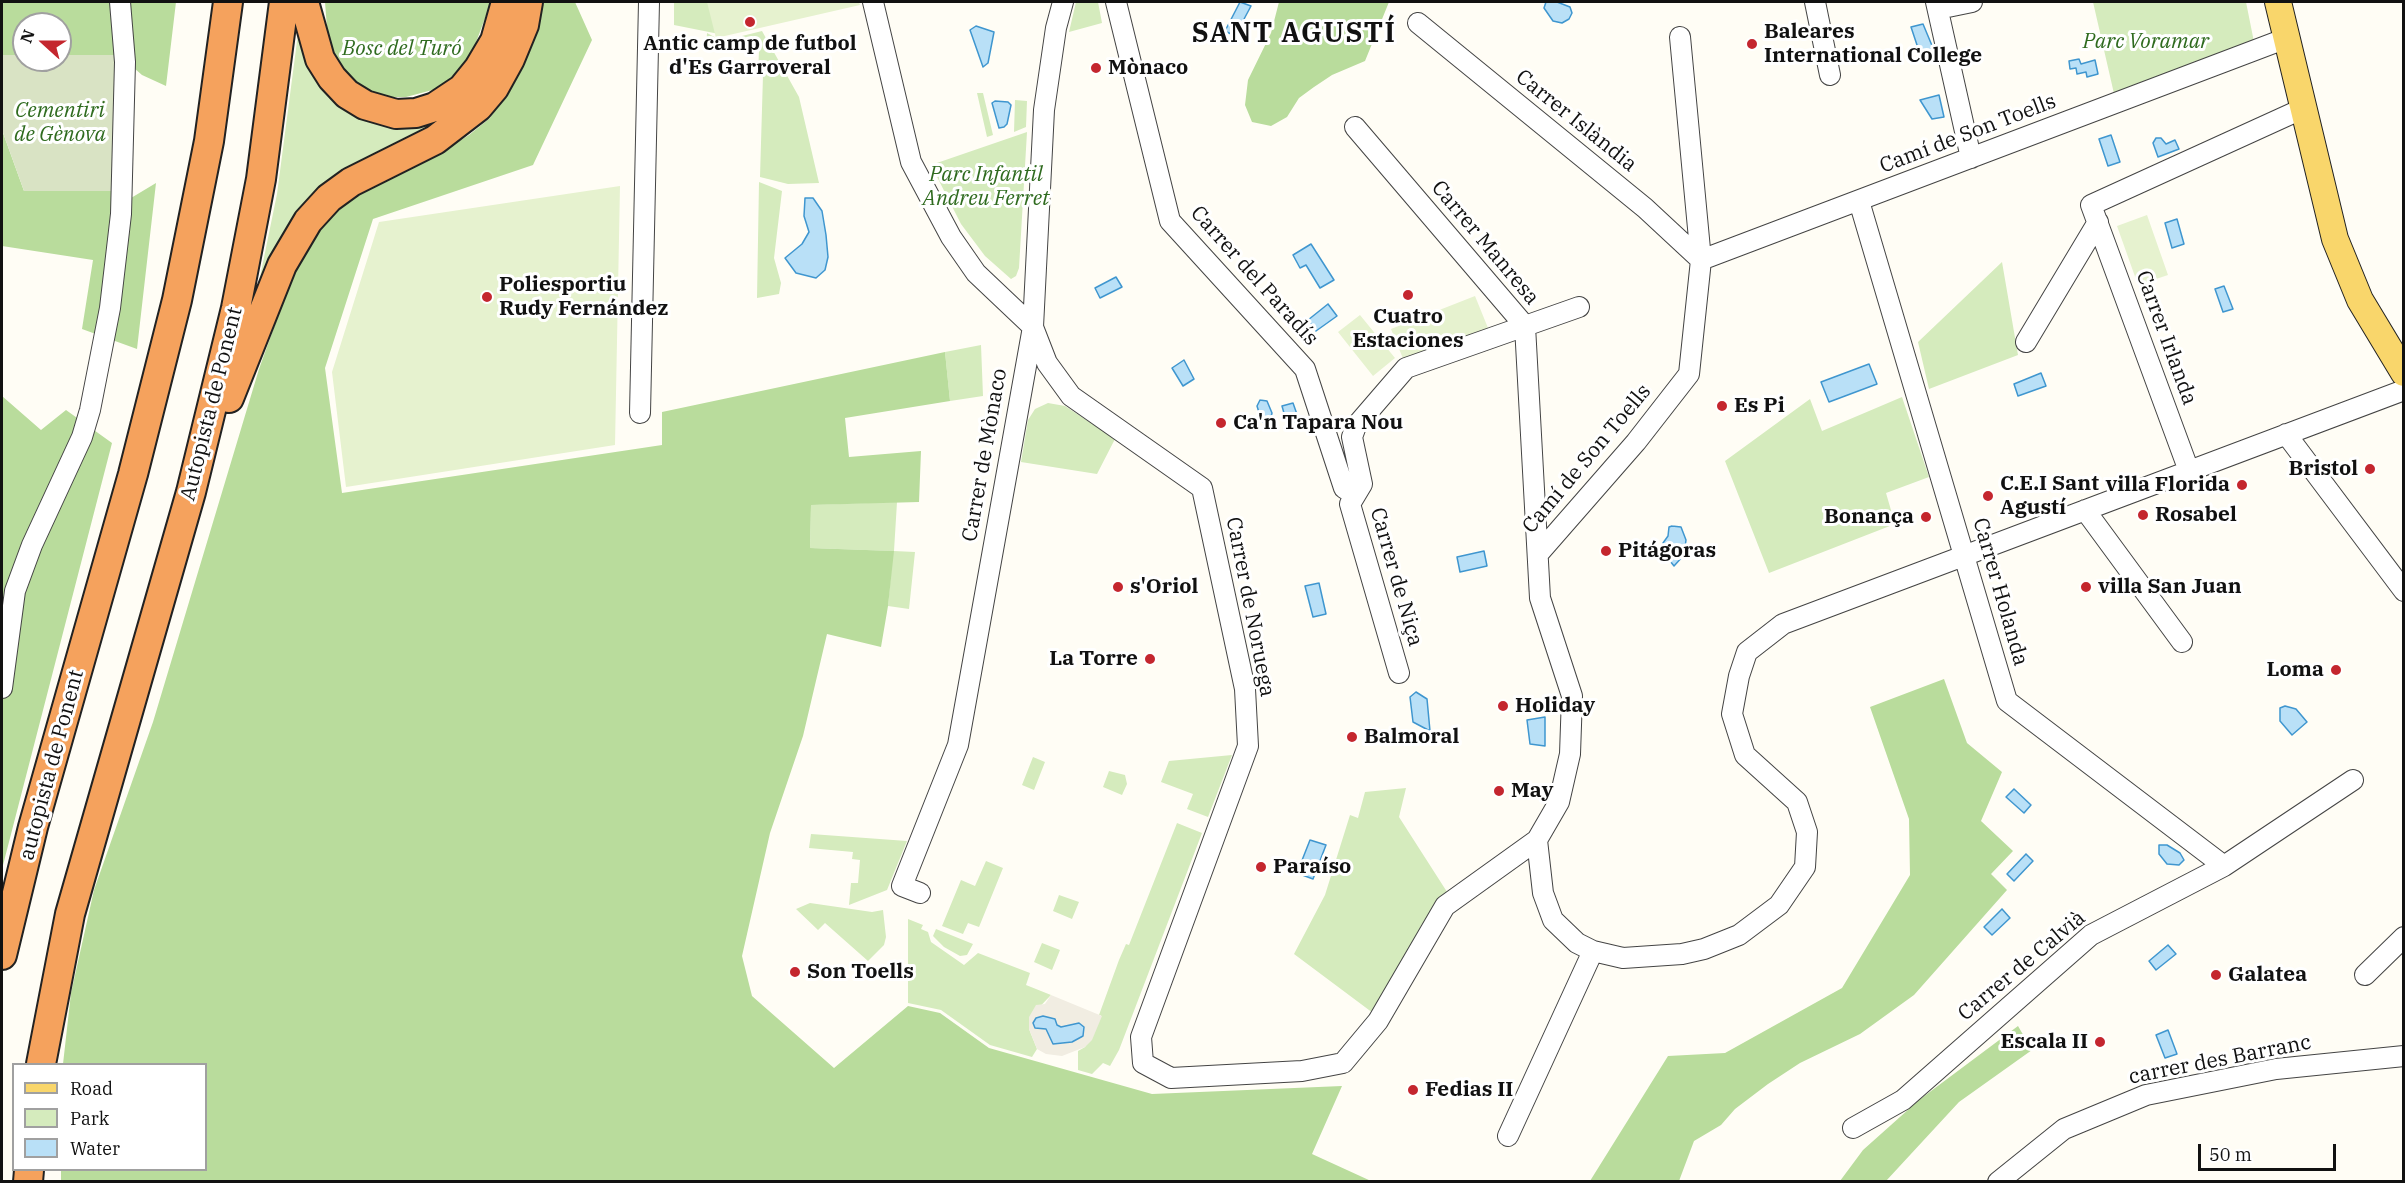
<!DOCTYPE html>
<meta charset="utf-8">
<style>
body{margin:0}
#map{position:relative;width:2405px;height:1183px;overflow:hidden;background:#fffdf5;font-family:"IBM Plex Serif",serif}
canvas{display:block}
.frame{position:absolute;inset:0;border:3px solid #111;pointer-events:none}
.legend{position:absolute;left:12px;top:1063px;width:195px;height:108px;box-sizing:border-box;background:#fff;border:2px solid #a0a0a0;margin:0;padding:8px 10px;list-style:none;font-size:18px;color:#111}
.legend li{display:flex;align-items:center;gap:12px;height:30px}
.legend b{width:30px;border:2px solid #a0a0a0}
.north{position:absolute;left:12px;top:12px;width:60px;height:60px;box-sizing:border-box;background:#fff;border:2px solid #a0a0a0;border-radius:50%;rotate:291deg;font-size:16px;font-weight:700;line-height:24px;text-align:center;color:#111}
.north::after{content:'';display:block;margin:auto;width:21px;height:27px;background:#c4262e;clip-path:polygon(50% 0,100% 100%,50% 72%,0 100%)}
.scale{position:absolute;left:2198px;top:1144px;width:138px;height:27px;box-sizing:border-box;border:3px solid #111;border-top:0;padding-left:8px;font-size:18px;line-height:21px;white-space:nowrap;color:#111;-webkit-text-stroke:4px #fff;paint-order:stroke}
</style>
<div id="map">
<canvas width="2405" height="1183"></canvas>
<div class="frame"></div>
<ul class="legend">
<li><b style="height:8px;background:#f9d66b"></b>Road</li>
<li><b style="height:16px;background:#d5ebbd"></b>Park</li>
<li><b style="height:16px;background:#b9e0f7"></b>Water</li>
</ul>
<div class="north">N</div>
<div class="scale">50 m</div>
</div>
<script>
const ctx = document.querySelector('canvas').getContext('2d');
ctx.lineJoin = 'round';
function paint(path, color) {
  ctx.fillStyle = color;
  ctx.fill(path, 'evenodd');
}
function poly(rows) {
  const path = new Path2D();
  for (const r of rows) {
    path.moveTo(r[0], r[1]);
    for (let i = 2; i < r.length; i += 2) path.lineTo(r[i], r[i + 1]);
  }
  return path;
}
function stroke(path, color, width, dash) {
  ctx.strokeStyle = color;
  ctx.lineWidth = width;
  ctx.lineCap = dash ? 'butt' : 'round';
  ctx.setLineDash(dash || []);
  ctx.stroke(path);
}
function write(font, color, halo, rows, align = 'center') {
  ctx.font = font + ' "IBM Plex Serif",serif';
  ctx.lineWidth = 6;
  ctx.setLineDash([]);
  ctx.textBaseline = 'middle';
  ctx.strokeStyle = halo;
  ctx.fillStyle = color;
  for (const [text, x, y, turn = 0] of rows) {
    ctx.save();
    ctx.translate(x, y);
    ctx.rotate((+turn || 0) * Math.PI / 180);
    ctx.textAlign = isNaN(turn) ? turn : align;
    if (halo) ctx.strokeText(text, 0, 0);
    ctx.fillText(text, 0, 0);
    ctx.restore();
  }
}
const green = poly([
 [674,2,716,2,724,35,674,25],
 [1076,2,1098,2,1102,23,1069,32],
 [2093,2,2246,2,2254,42,2115,98],
 [299,26,329,91,453,114,339,174,252,316,277,194],
 [762,31,799,97,819,183,788,184,760,177,763,75,758,74,759,51,706,50,707,33,722,41],
 [977,93,983,93,993,135,987,137],
 [1015,100,1027,101,1026,127,1014,132],
 [1027,132,1019,268,1016,276,1011,279,985,256,961,224,931,165],
 [759,182,782,191,774,258,781,283,779,294,757,298],
 [2002,262,2018,355,1929,389,1918,342],
 [981,345,983,396,950,401,945,352],
 [1902,397,1929,477,1886,493,1895,524,1769,573,1725,461,1810,399,1822,431],
 [1048,403,1065,406,1115,439,1097,474,1021,462,1028,420,1035,409],
 [897,502,894,551,915,552,909,609,888,606,893,551,810,548,811,505],
 [1232,755,1208,817,1187,809,1193,794,1161,782,1169,761],
 [1033,757,1045,762,1034,790,1022,785],
 [1109,771,1125,775,1127,784,1122,795,1103,787],
 [1406,788,1399,817,1449,895,1422,924,1373,1013,1294,954,1325,895,1350,815,1358,818,1365,792],
 [1177,823,1202,833,1119,1050,1110,1066,1103,1063,1092,1074,1078,1070,1078,1051,1085,1047,1101,1015,1099,1015,1119,960,1126,944,1129,945],
 [811,834,907,841,887,890,849,905,851,883,858,883,860,860,852,859,853,852,809,848],
 [986,861,1003,868,979,927,968,923,963,934,942,926,961,880,975,886],
 [1059,895,1079,902,1072,919,1053,911],
 [810,903,872,912,883,910,886,937,884,945,868,961,825,923,818,930,796,909],
 [908,919,923,925,921,929,928,932,931,942,964,965,978,953,1030,973,1026,985,1051,995,1029,1018,1029,1029,1037,1049,1032,1057,990,1045,941,1010,908,1003],
 [936,929,973,944,967,955,960,956,944,947,933,936],
 [1042,943,1060,950,1052,970,1034,962]
]);
const forest = poly([
 [2,2,176,2,166,86,142,75,119,55,60,55,60,24,24,24,24,55,2,55],
 [325,2,491,2,475,45,465,64,440,88,406,97,388,97,371,92,357,85,344,71,334,58,328,41],
 [544,2,575,2,592,40,533,165,373,219,325,368,342,493,662,445,662,412,945,352,950,401,845,418,849,457,921,451,919,502,811,505,810,548,894,551,888,606,881,647,827,634,803,736,770,833,742,956,752,996,834,1068,908,1006,940,1013,989,1048,1152,1094,1342,1086,1312,1154,1371,1181,61,1182,61,1170,206,1170,206,1064,63,1064,71,993,94,890,153,722,259,369,295,269,318,230,349,199,443,151,469,135,490,118,525,63],
 [1279,2,1389,2,1365,61,1332,75,1314,87,1299,98,1287,117,1271,126,1252,122,1245,105,1248,80,1271,33],
 [2,130,24,191,117,191,131,198,156,183,137,349,82,329,93,260,2,246],
 [2,396,41,430,66,410,112,443,2,869],
 [1944,679,1967,743,2002,772,1981,821,2013,851,1991,874,2007,890,1914,995,1860,1034,1800,1063,1768,1084,1735,1109,1721,1125,1694,1141,1679,1181,1590,1181,1668,1056,1725,1053,1842,988,1910,875,1909,819,1870,707],
 [2018,1026,2032,1050,1959,1102,1886,1181,1840,1181,1863,1150,1919,1100]
]);
const cemetery = poly([
 [2,55,24,55,24,60,60,60,60,55,118,55,117,191,24,191,2,130]
]);
const pitch = poly([
 [707,2,859,2,860,5,716,38],
 [620,186,615,445,346,487,332,372,379,222],
 [2147,215,2168,275,2138,285,2117,226],
 [1475,296,1488,328,1404,361,1391,329],
 [1360,315,1395,358,1373,376,1338,332]
]);
const plaza = poly([
 [1051,995,1102,1016,1092,1040,1085,1047,1062,1056,1046,1054,1037,1049,1029,1029,1029,1017,1036,1005,1045,1004]
]);
const water = poly([
 [1240,2,1251,6,1235,36,1225,31,1240,2],
 [1546,2,1557,2,1570,7,1572,13,1569,19,1562,23,1553,21,1544,8,1546,2],
 [1923,24,1933,48,1920,54,1911,27,1923,24],
 [976,26,994,32,988,63,983,67,970,30,976,26],
 [2079,59,2081,64,2095,60,2098,74,2087,77,2086,72,2077,74,2076,68,2070,69,2069,61,2079,59],
 [1939,95,1944,117,1932,119,1920,100,1939,95],
 [995,101,1008,102,1011,105,1007,124,1004,127,999,128,992,103,995,101],
 [2111,135,2120,162,2108,166,2099,139,2111,135],
 [2156,138,2161,138,2166,144,2175,140,2179,149,2158,157,2153,143,2156,138],
 [805,198,813,198,822,211,826,235,828,257,825,270,816,278,796,273,785,258,802,244,809,232,804,216,805,198],
 [2177,219,2184,244,2172,248,2165,223,2177,219],
 [1311,244,1334,280,1320,288,1306,265,1300,268,1293,255,1311,244],
 [1116,277,1122,287,1100,298,1095,288,1116,277],
 [2224,286,2233,309,2223,312,2215,289,2224,286],
 [1328,304,1337,316,1316,331,1308,320,1328,304],
 [1184,360,1194,379,1183,386,1172,368,1184,360],
 [1869,364,1877,384,1829,402,1821,382,1869,364],
 [2041,373,2046,386,2018,396,2014,384,2041,373],
 [1260,400,1267,401,1272,413,1270,421,1263,422,1261,419,1257,406,1260,400],
 [1293,403,1299,420,1287,424,1282,406,1293,403],
 [1672,526,1681,527,1686,540,1684,555,1674,566,1663,552,1663,543,1668,536,1669,527,1672,526],
 [1484,551,1487,566,1460,572,1457,557,1484,551],
 [1319,583,1326,614,1313,617,1305,586,1319,583],
 [1416,692,1427,699,1430,731,1413,722,1410,697,1416,692],
 [2285,706,2296,709,2307,722,2292,735,2280,721,2280,708,2285,706],
 [1545,717,1545,746,1530,744,1527,720,1545,717],
 [2014,789,2031,805,2024,813,2006,797,2014,789],
 [1310,840,1326,845,1313,879,1297,873,1310,840],
 [2159,845,2167,845,2180,853,2184,860,2179,865,2167,864,2159,854,2159,845],
 [2026,854,2033,861,2014,881,2007,874,2026,854],
 [2002,909,2010,918,1992,935,1984,927,2002,909],
 [2168,945,2176,954,2156,970,2149,961,2168,945],
 [1043,1016,1055,1019,1057,1025,1061,1027,1079,1023,1084,1027,1083,1036,1072,1042,1053,1044,1046,1029,1035,1028,1033,1023,1036,1018,1043,1016],
 [2168,1030,2177,1054,2165,1058,2156,1035,2168,1030]
]);
const minor = poly([
 [873,2,911,162,951,237,976,273,1033,327,1047,363,1071,396,1202,488,1245,689,1248,746,1141,1037,1143,1063,1171,1078,1302,1071,1343,1063,1378,1021,1445,906,1537,840,1559,802,1570,754,1572,696,1540,598,1525,326,1355,127],
 [1116,2,1170,221,1305,369,1344,488,1355,495],
 [1815,2,1830,75],
 [1936,2,1971,158],
 [1938,9,1972,2],
 [1418,23,1645,208,1701,260],
 [1680,37,1701,260],
 [1859,201,2007,701,2224,866],
 [2026,342,2098,222],
 [640,413,649,2],
 [2286,434,2404,591],
 [2189,471,2091,205,2304,108],
 [2085,510,2182,642],
 [1539,553,1636,442,1689,374,1701,260,2287,38],
 [1399,673,1350,504,1362,484,1352,437,1356,426,1406,368,1579,307],
 [2,688,15,591,32,545,82,437,90,410,110,308,121,214,125,62,120,2],
 [1537,840,1543,893,1553,920,1577,943,1593,951,1623,958,1682,954,1704,949,1739,935,1779,905,1805,867,1807,832,1797,802,1745,755,1732,714,1739,676,1747,652,1783,624,2404,390],
 [920,893,902,886,958,745,1033,327,1044,110,1056,28,1063,2],
 [2365,975,2404,937],
 [1853,1128,1903,1100,2091,935,2224,866,2353,780],
 [1508,1136,1593,951],
 [1998,1182,2064,1129,2146,1095,2276,1069,2404,1056]
]);
const major = poly([
 [2278,2,2335,239,2360,300,2404,373]
]);
const highway = poly([
 [304,2,320,59,332,78,347,94,365,105,396,114,416,113,435,107,462,89,479,68,495,41,506,2],
 [229,398,282,265,308,221,329,198,351,182,435,140,478,107,494,88,510,59,524,25,528,2],
 [2,955,33,827,133,474,177,300,209,141,228,2],
 [41,1064,70,914,191,492,236,308,261,179,284,2],
 [28,1182,29,1170]
]);
const markers = [
 [750,22,6,"#c4262e"],
 [1752,44,6,"#c4262e"],
 [1096,68,6,"#c4262e"],
 [1408,295,6,"#c4262e"],
 [487,297,6,"#c4262e"],
 [1722,406,6,"#c4262e"],
 [1221,423,6,"#c4262e"],
 [2370,469,6,"#c4262e"],
 [2242,485,6,"#c4262e"],
 [1988,496,6,"#c4262e"],
 [2143,515,6,"#c4262e"],
 [1926,517,6,"#c4262e"],
 [1606,551,6,"#c4262e"],
 [1118,587,6,"#c4262e"],
 [2086,587,6,"#c4262e"],
 [1150,659,6,"#c4262e"],
 [2336,670,6,"#c4262e"],
 [1503,706,6,"#c4262e"],
 [1352,737,6,"#c4262e"],
 [1499,791,6,"#c4262e"],
 [1261,867,6,"#c4262e"],
 [795,972,6,"#c4262e"],
 [2216,975,6,"#c4262e"],
 [2100,1042,6,"#c4262e"],
 [1413,1090,6,"#c4262e"]
];
const poiNames = [
 ["Baleares",1764,32],
 ["International College",1764,56],
 ["Antic camp de futbol",750,44,"center"],
 ["d'Es Garroveral",750,68,"center"],
 ["Mònaco",1108,68],
 ["Poliesportiu",499,285],
 ["Rudy Fernández",499,309],
 ["Cuatro",1408,317,"center"],
 ["Estaciones",1408,341,"center"],
 ["Es Pi",1734,406],
 ["Ca'n Tapara Nou",1233,423],
 ["Bristol",2358,469,"right"],
 ["C.E.I Sant",2000,484],
 ["Agustí",2000,508],
 ["villa Florida",2230,485,"right"],
 ["Rosabel",2155,515],
 ["Bonança",1914,517,"right"],
 ["Pitágoras",1618,551],
 ["s'Oriol",1130,587],
 ["villa San Juan",2098,587],
 ["La Torre",1138,659,"right"],
 ["Loma",2324,670,"right"],
 ["Holiday",1515,706],
 ["Balmoral",1364,737],
 ["May",1511,791],
 ["Paraíso",1273,867],
 ["Son Toells",807,972],
 ["Galatea",2228,975],
 ["Escala II",2088,1042,"right"],
 ["Fedias II",1425,1090]
];
const parkNames = [
 ["Parc Voramar",2146,42],
 ["Bosc del Turó",402,49],
 ["Cementiri",60,111],
 ["de Gènova",60,135],
 ["Parc Infantil",986,175],
 ["Andreu Ferret",986,199]
];
const streetNames = [
 ["Carrer Islàndia",1576,121,39],
 ["Camí de Son Toells",1968,134,-21],
 ["Carrer Manresa",1485,243,50],
 ["Carrer del Paradís",1254,276,48],
 ["Carrer Irlanda",2166,338,70],
 ["Autopista de Ponent",212,404,-76],
 ["Carrer de Mònaco",985,455,-80],
 ["Camí de Son Toells",1587,459,-50],
 ["Carrer de Niça",1396,577,74],
 ["Carrer Holanda",2000,592,74],
 ["Carrer de Noruega",1250,607,79],
 ["autopista de Ponent",52,765,-75],
 ["Carrer de Calvià",2022,966,-40],
 ["carrer des Barranc",2220,1060,-11]
];
const districtNames = [
 ["SANT AGUSTÍ",1294,34]
];
paint(green, '#d5ebbd');
paint(forest, '#b9dc9c');
paint(cemetery, '#d9e3c4');
paint(pitch, '#e6f2cf');
paint(plaza, '#f1ede2');
paint(water, '#b9e0f7');
stroke(water, '#3f96cf', 1.5);
stroke(minor, '#444', 22);
stroke(major, '#222', 28);
stroke(highway, '#222', 32);
stroke(minor, '#fff', 20);
stroke(major, '#f9d66b', 26);
stroke(highway, '#f5a25d', 28);
for (const [x, y, r, color] of markers) {
  const dot = new Path2D();
  dot.arc(x, y, r, 0, 2 * Math.PI);
  ctx.fillStyle = color;
  ctx.fill(dot);
  stroke(dot, '#fff', 2);
}
write('bold 21px', '#111', '#fff', poiNames, 'left');
write('italic 21px', '#2f6b1f', '#fff', parkNames);
write('21px', '#111', '#fff', streetNames);
ctx.letterSpacing = '1.5px';
write('bold 27px', '#111', '#fff', districtNames);
ctx.letterSpacing = '0px';
</script>
